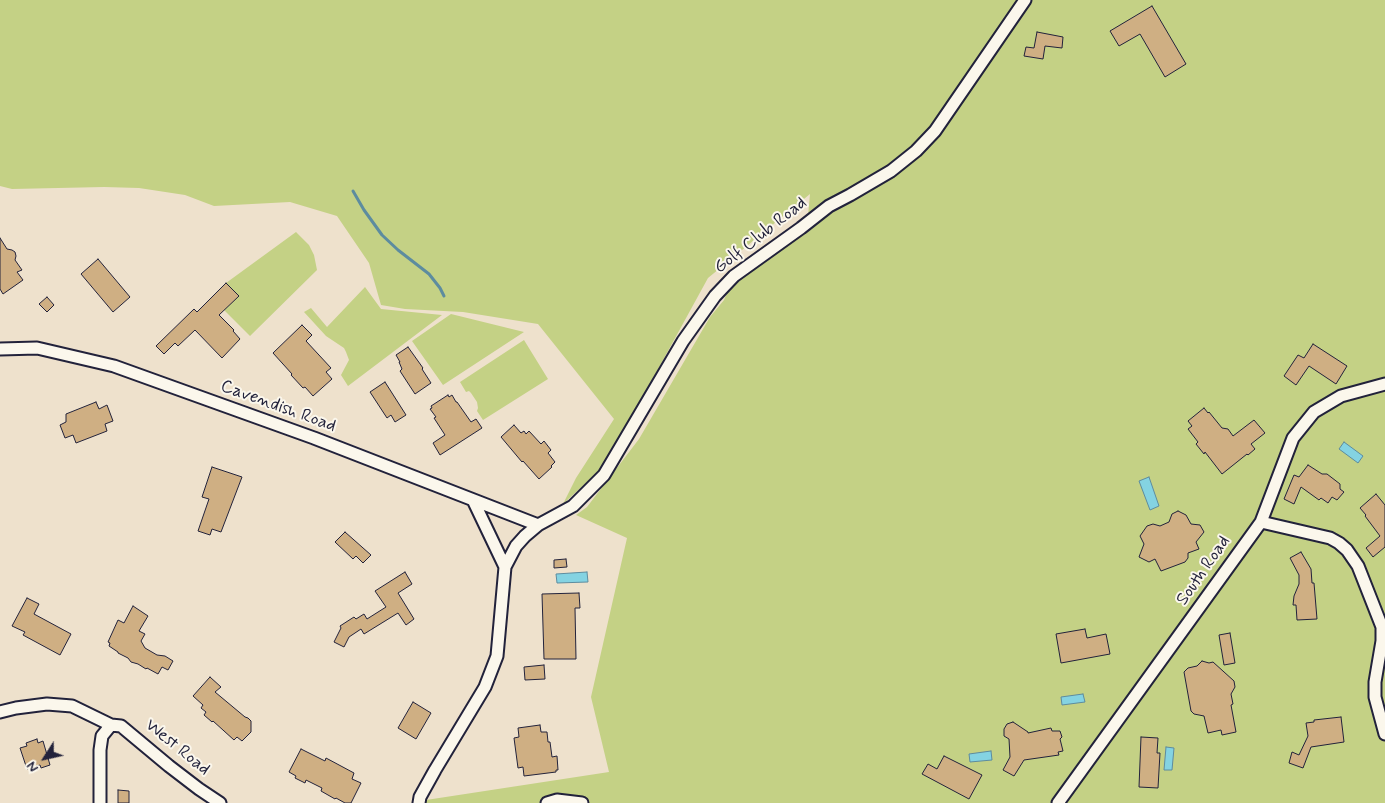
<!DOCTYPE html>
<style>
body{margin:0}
#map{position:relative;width:1385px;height:803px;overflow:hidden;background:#eee1cc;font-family:Mynerve,sans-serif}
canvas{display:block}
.north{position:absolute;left:20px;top:733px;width:50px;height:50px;-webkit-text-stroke:4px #fbf7ec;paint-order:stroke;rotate:235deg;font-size:14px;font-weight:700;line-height:20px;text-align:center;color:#22223b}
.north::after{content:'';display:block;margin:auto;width:18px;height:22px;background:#22223b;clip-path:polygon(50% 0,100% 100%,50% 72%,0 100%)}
</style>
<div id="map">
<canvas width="1385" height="803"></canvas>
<div class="north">N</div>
</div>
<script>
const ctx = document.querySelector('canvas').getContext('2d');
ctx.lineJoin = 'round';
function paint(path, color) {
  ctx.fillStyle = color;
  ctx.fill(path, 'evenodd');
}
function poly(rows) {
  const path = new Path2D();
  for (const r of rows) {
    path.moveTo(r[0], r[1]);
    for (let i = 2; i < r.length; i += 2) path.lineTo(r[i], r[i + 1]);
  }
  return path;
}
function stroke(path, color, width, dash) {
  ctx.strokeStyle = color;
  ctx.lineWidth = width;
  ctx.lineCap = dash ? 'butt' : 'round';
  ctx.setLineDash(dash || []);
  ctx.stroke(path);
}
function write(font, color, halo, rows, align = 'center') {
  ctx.font = font + ' Mynerve,sans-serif';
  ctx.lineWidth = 4;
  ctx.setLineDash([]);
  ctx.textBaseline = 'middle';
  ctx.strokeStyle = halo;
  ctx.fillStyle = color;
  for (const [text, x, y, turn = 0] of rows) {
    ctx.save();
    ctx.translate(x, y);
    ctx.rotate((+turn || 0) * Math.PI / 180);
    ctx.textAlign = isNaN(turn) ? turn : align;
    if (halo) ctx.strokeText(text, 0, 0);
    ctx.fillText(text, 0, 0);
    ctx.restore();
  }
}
const green = poly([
 [0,0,1385,0,1385,803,426,803,426,800,609,772,591,697,627,538,576,515,587,507,639,439,710,317,724,300,734,276,808,216,810,194,708,278,634,413,599,471,563,504,576,478,614,419,538,324,463,312,405,309,381,305,369,263,337,216,290,202,214,206,185,195,139,188,104,187,12,189,0,186],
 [296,232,309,245,314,255,317,270,250,336,224,310,226,283],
 [365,287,381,309,442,315,348,386,341,375,349,360,346,352,344,348,326,336,304,312,311,308,327,327],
 [451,314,524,332,443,385,412,341],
 [524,340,548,379,483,420,477,411,478,408,477,402,471,393,469,391,466,392,460,382]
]);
const water = poly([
 [1344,442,1363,456,1358,463,1339,449,1344,442],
 [1149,477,1159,506,1150,510,1139,481,1149,477],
 [587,572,588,582,557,583,556,574,587,572],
 [1083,694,1085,702,1062,705,1061,697,1083,694],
 [1166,747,1174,748,1172,770,1164,770,1166,747],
 [991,751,992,760,970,762,969,754,991,751]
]);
const stream = poly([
 [353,191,364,210,382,235,398,250,429,274,440,288,444,296]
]);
const building = poly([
 [1152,6,1186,64,1165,77,1140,34,1119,46,1110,31,1152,6],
 [1037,32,1063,37,1062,48,1045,46,1043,59,1024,56,1026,47,1034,48,1037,32],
 [0,238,7,249,12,250,15,252,16,256,15,260,22,270,17,272,23,280,3,294,0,289,0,238],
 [98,259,130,297,113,312,81,274,98,259],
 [226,283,239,296,219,315,234,330,233,331,240,339,222,358,195,330,178,346,175,343,164,354,156,346,194,309,197,312,226,283],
 [47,297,54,305,47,312,39,304,47,297],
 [302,325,312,335,306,341,331,368,326,372,332,379,313,396,305,387,303,388,291,375,292,374,273,353,302,325],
 [1313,344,1347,366,1336,384,1309,366,1296,385,1284,376,1298,355,1304,358,1313,344],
 [408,347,423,368,422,369,431,383,415,394,400,371,402,369,399,362,400,362,396,355,408,347],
 [385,382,406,415,395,422,391,415,387,418,370,392,385,382],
 [448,395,449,397,452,395,456,402,457,402,471,422,476,419,482,428,440,455,433,443,445,435,434,418,436,417,430,409,432,408,431,406,448,395],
 [96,402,99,409,107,405,113,421,105,424,107,431,76,443,73,435,65,438,60,425,66,422,66,414,96,402],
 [1204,408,1208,413,1209,412,1222,428,1228,429,1233,436,1254,420,1265,433,1251,444,1255,449,1248,455,1247,454,1222,474,1205,452,1204,454,1196,444,1198,442,1188,429,1192,426,1188,421,1204,408],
 [514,425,521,433,524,431,526,434,529,431,541,444,544,441,551,450,548,453,555,462,551,466,552,467,539,479,523,461,522,462,501,437,514,425],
 [1308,465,1322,474,1327,474,1340,484,1340,489,1344,492,1337,500,1332,497,1328,503,1321,498,1319,500,1301,487,1294,504,1284,499,1294,475,1299,477,1308,465],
 [212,467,242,477,221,532,212,529,210,535,198,531,209,499,202,497,212,467],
 [1376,494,1385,505,1385,547,1373,557,1366,548,1380,536,1365,516,1366,515,1360,508,1376,494],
 [1178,511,1186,515,1191,524,1200,525,1204,532,1196,542,1199,549,1188,553,1188,558,1185,562,1161,571,1155,559,1149,562,1139,557,1144,544,1140,536,1147,526,1153,524,1160,526,1169,522,1172,514,1178,511],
 [345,532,371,555,363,563,356,556,353,559,335,542,345,532],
 [1301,552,1311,569,1312,583,1314,583,1317,619,1297,620,1296,605,1293,605,1294,596,1299,584,1299,575,1290,558,1301,552],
 [566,559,567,567,554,568,554,560,566,559],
 [405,572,412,584,398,593,414,619,406,625,398,613,364,634,361,629,349,637,344,647,334,642,341,628,340,626,354,617,356,619,364,614,367,619,386,607,375,591,405,572],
 [579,593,580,608,575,608,576,659,544,659,542,594,579,593],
 [27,598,39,604,34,614,71,634,60,655,23,635,25,632,12,626,27,598],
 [133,606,148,616,139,631,145,634,141,641,145,648,157,655,165,656,173,661,168,670,162,667,158,674,147,668,146,669,138,664,131,662,128,658,118,653,118,652,109,646,110,643,108,642,118,620,124,623,133,606],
 [1085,629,1087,638,1106,634,1110,654,1061,663,1056,634,1085,629],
 [1230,633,1235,663,1224,665,1219,635,1230,633],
 [1202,661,1209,663,1213,662,1234,681,1235,687,1231,694,1233,704,1231,705,1236,732,1222,735,1221,730,1208,733,1204,716,1194,714,1191,711,1184,672,1188,668,1197,666,1202,661],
 [544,665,545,679,525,680,524,667,544,665],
 [210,677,221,687,215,692,245,717,248,718,251,721,251,732,242,741,237,737,234,740,213,721,212,722,204,715,206,712,201,708,203,705,193,696,210,677],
 [413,702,431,713,416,739,398,728,413,702],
 [1341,717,1344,742,1311,747,1303,768,1289,763,1292,752,1299,755,1308,736,1306,723,1314,722,1314,720,1341,717],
 [1013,722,1028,732,1028,733,1051,728,1052,731,1060,731,1062,737,1060,739,1063,751,1058,752,1059,755,1024,760,1014,776,1003,770,1010,757,1009,739,1004,736,1004,729,1007,724,1013,722],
 [540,725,541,732,547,732,548,742,550,742,552,757,557,756,558,770,556,770,556,772,524,776,523,767,518,768,514,738,519,737,518,728,540,725],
 [1141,737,1158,738,1157,753,1160,753,1158,788,1139,787,1141,737],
 [37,739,38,743,43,741,50,765,41,768,40,765,27,769,20,748,27,746,26,743,37,739],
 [301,749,325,761,326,758,354,773,352,779,361,783,351,803,345,803,336,798,335,799,321,791,322,788,306,780,305,783,295,778,296,776,289,772,301,749],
 [944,756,982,775,969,799,922,774,928,764,937,769,944,756],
 [118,790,129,791,129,803,118,803,118,790]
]);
const minor = poly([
 [0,349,37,348,114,366,314,438,538,525],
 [1261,522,1330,538,1339,543,1347,550,1358,566,1382,627,1382,641,1375,682,1375,697,1385,734],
 [505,567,516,546,525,536,538,525,573,506,604,475,683,341,715,296,734,276,801,228,829,206,850,195,891,171,916,151,935,131,1025,0],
 [0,712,16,708,47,704,72,706,111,725],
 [100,803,100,750,102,736,111,725,121,726,169,766,199,789,220,803],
 [419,803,420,797,435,770,485,687,497,656,505,567,473,500],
 [547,803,557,800,582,803],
 [1058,803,1261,522,1293,438,1314,412,1341,396,1385,384]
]);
const streetNames = [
 ["Golf Club Road",761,236,-38],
 ["Cavendish Road",278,407,20],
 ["South Road",1204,571,-55],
 ["West Road",177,748,39]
];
paint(green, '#c4d185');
paint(water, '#84d3e2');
stroke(water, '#5d8c9f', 1);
stroke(stream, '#5d8c9f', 3);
paint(building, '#cfaf83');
stroke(building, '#22223b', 1);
stroke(minor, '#22223b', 15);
stroke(minor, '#fbf7ec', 11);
write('18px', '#22223b', '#fbf7ec', streetNames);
</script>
